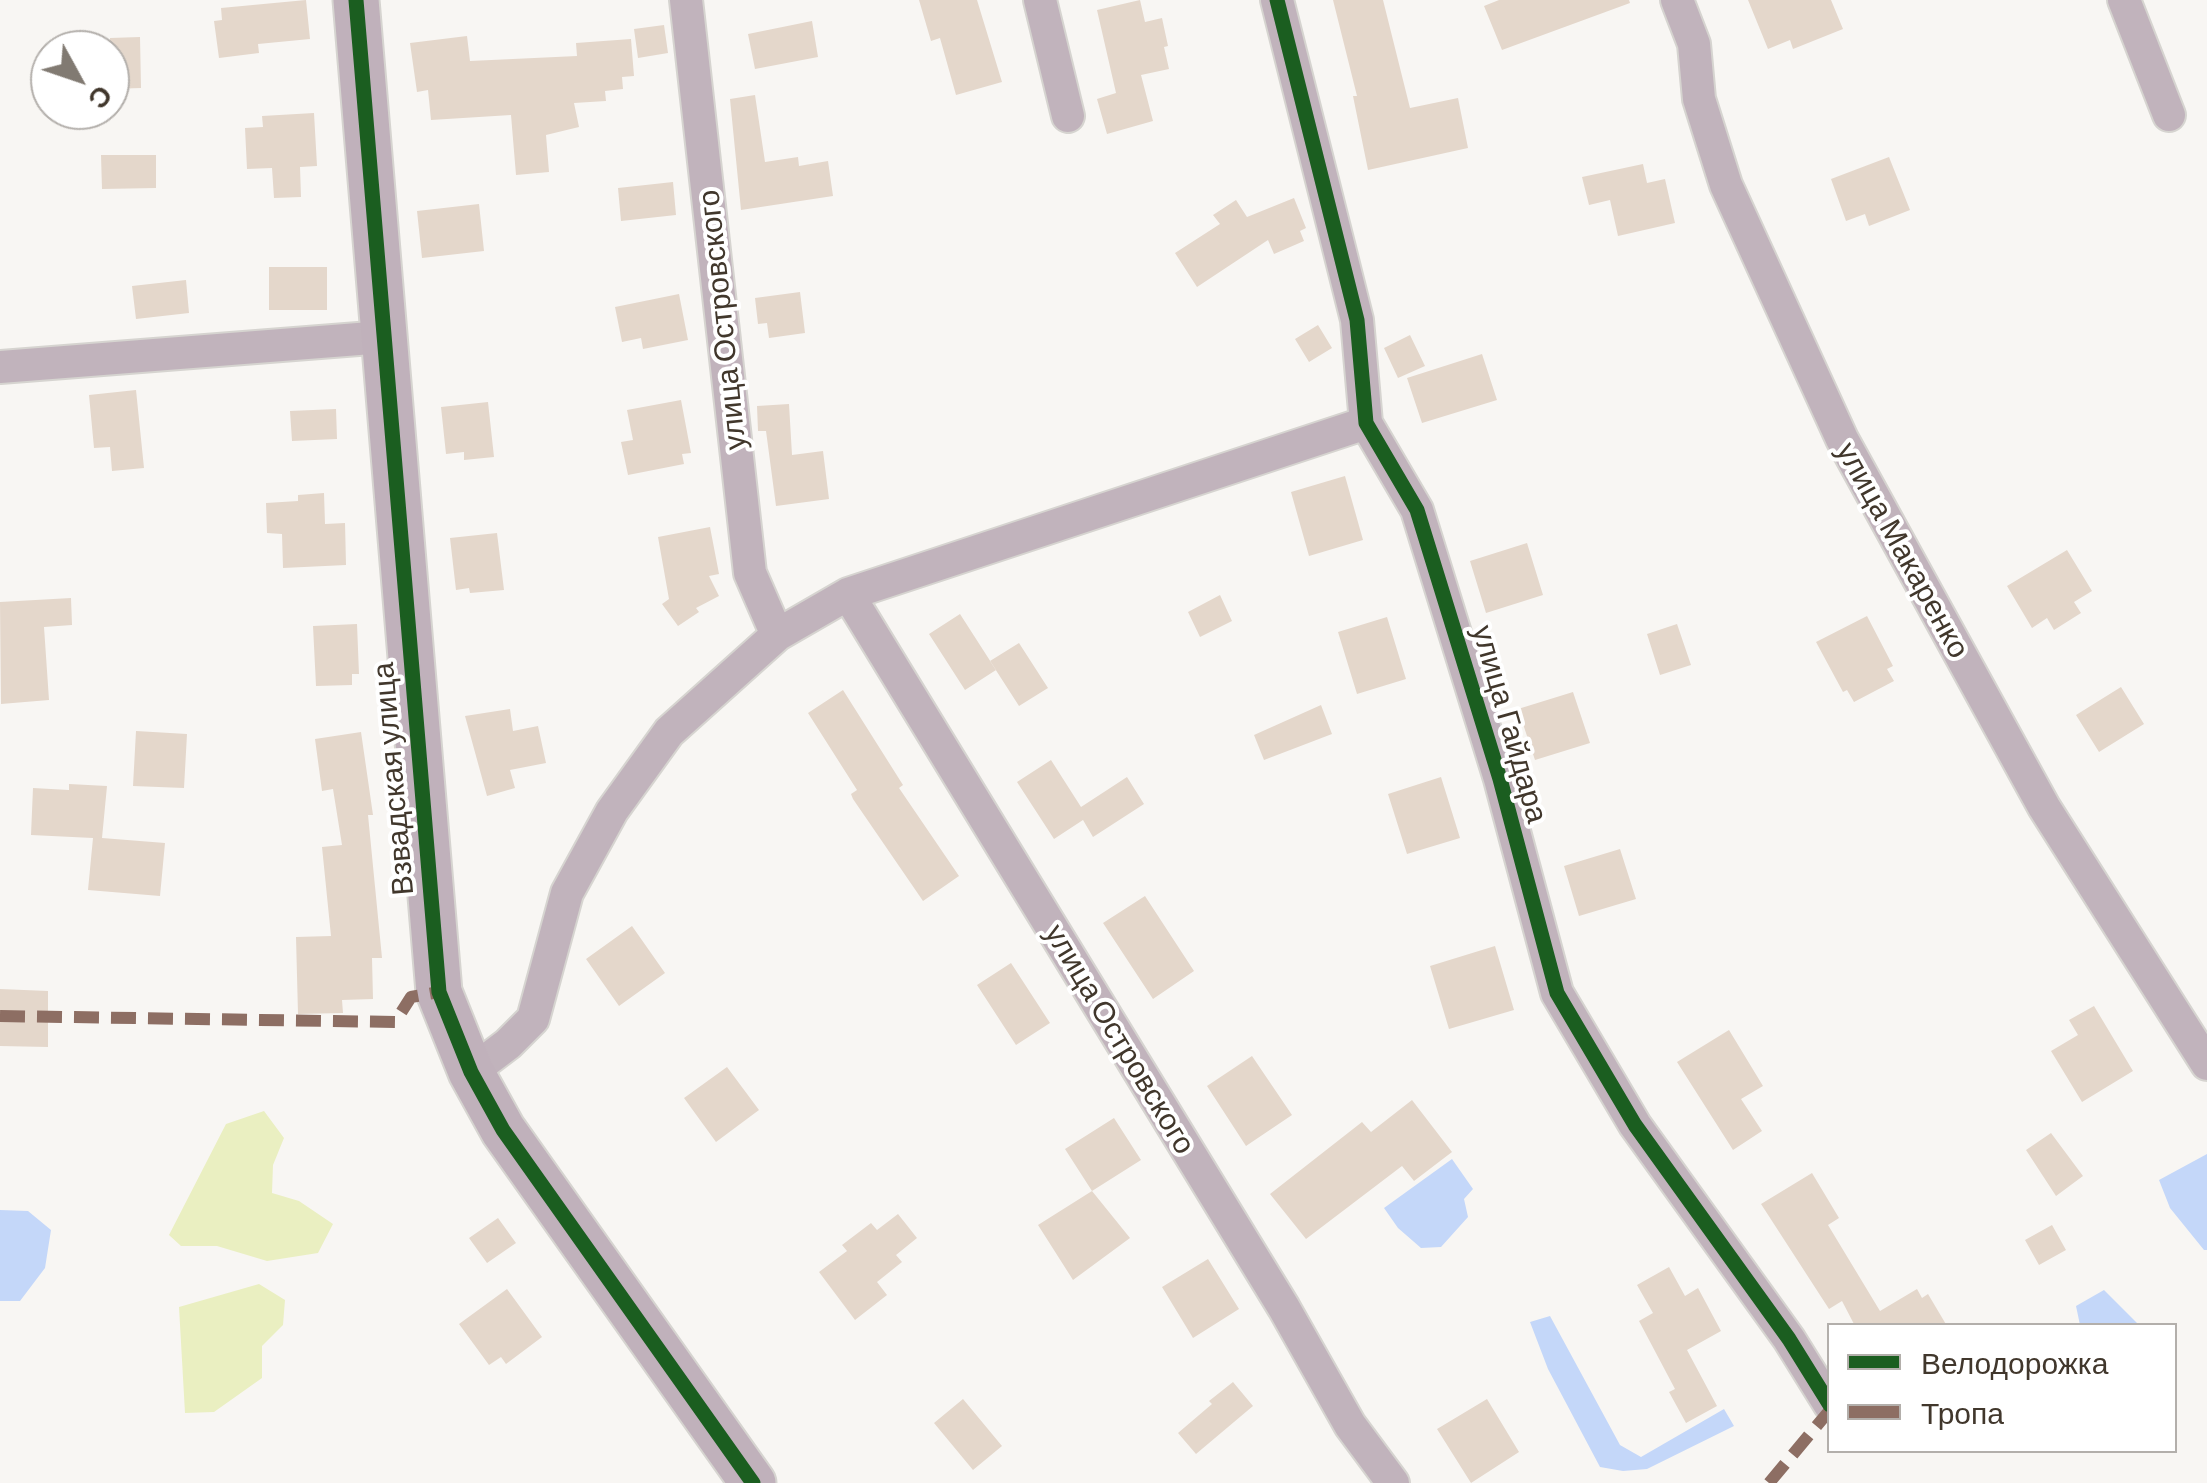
<!DOCTYPE html>
<meta charset="utf-8">
<style>
body{margin:0}
#map{position:relative;width:2207px;height:1483px;overflow:hidden;background:#f8f6f3;font-family:Barlow,sans-serif}
canvas{display:block}
.legend{position:absolute;left:1827px;top:1323px;width:350px;height:130px;box-sizing:border-box;background:#fff;border:2px solid #b3afab;margin:0;padding:12px 18px;list-style:none;font-size:30px;color:#41372c}
.legend li{display:flex;align-items:center;gap:20px;height:50px}
.legend b{width:50px;border:2px solid #b3afab}
.north{position:absolute;left:30px;top:30px;width:100px;height:100px;box-sizing:border-box;background:#fff;border:2px solid #b3afab;border-radius:50%;rotate:130deg;font-size:28px;font-weight:700;line-height:40px;text-align:center;color:#41372c}
.north::after{content:'';display:block;margin:auto;width:35px;height:45px;background:#817a72;clip-path:polygon(50% 0,100% 100%,50% 72%,0 100%)}
</style>
<div id="map">
<canvas width="2207" height="1483"></canvas>
<ul class="legend">
<li><b style="height:12px;background:#1b5e20"></b>Велодорожка</li>
<li><b style="height:12px;background:#8d6e63"></b>Тропа</li>
</ul>
<div class="north">С</div>
</div>
<script>
const ctx = document.querySelector('canvas').getContext('2d');
ctx.lineJoin = 'round';
function paint(path, color) {
  ctx.fillStyle = color;
  ctx.fill(path, 'evenodd');
}
function poly(rows) {
  const path = new Path2D();
  for (const r of rows) {
    path.moveTo(r[0], r[1]);
    for (let i = 2; i < r.length; i += 2) path.lineTo(r[i], r[i + 1]);
  }
  return path;
}
function stroke(path, color, width, dash) {
  ctx.strokeStyle = color;
  ctx.lineWidth = width;
  ctx.lineCap = dash ? 'butt' : 'round';
  ctx.setLineDash(dash || []);
  ctx.stroke(path);
}
function write(font, color, halo, rows, align = 'center') {
  ctx.font = font + ' Barlow,sans-serif';
  ctx.lineWidth = 8;
  ctx.setLineDash([]);
  ctx.textBaseline = 'middle';
  ctx.strokeStyle = halo;
  ctx.fillStyle = color;
  for (const [text, x, y, turn = 0] of rows) {
    ctx.save();
    ctx.translate(x, y);
    ctx.rotate((+turn || 0) * Math.PI / 180);
    ctx.textAlign = isNaN(turn) ? turn : align;
    if (halo) ctx.strokeText(text, 0, 0);
    ctx.fillText(text, 0, 0);
    ctx.restore();
  }
}
const green = poly([
 [264,1111,284,1138,273,1165,272,1193,299,1201,333,1224,318,1253,267,1261,217,1246,181,1246,169,1235,226,1124],
 [259,1284,285,1300,283,1325,262,1346,262,1378,214,1412,185,1413,179,1307]
]);
const water = poly([
 [2207,1154,2207,1250,2204,1250,2170,1208,2159,1180],
 [1452,1159,1473,1189,1464,1199,1468,1217,1441,1247,1421,1248,1398,1228,1384,1208],
 [0,1210,28,1211,51,1230,45,1268,20,1301,0,1301],
 [2104,1290,2139,1325,2080,1325,2076,1306],
 [1550,1316,1620,1445,1641,1457,1724,1409,1734,1426,1647,1469,1623,1471,1600,1467,1548,1369,1530,1322]
]);
const building = poly([
 [306,0,310,39,258,44,259,53,219,58,214,21,222,20,221,8],
 [919,0,977,0,1002,82,956,95,940,38,931,41],
 [1140,0,1145,22,1162,18,1168,46,1164,47,1169,69,1141,75,1153,121,1107,134,1097,99,1116,93,1097,10],
 [1333,0,1383,0,1410,108,1458,98,1468,148,1368,170,1353,96,1357,96],
 [1499,0,1629,0,1630,3,1502,50,1484,6],
 [1748,0,1831,0,1843,29,1793,49,1790,40,1768,49],
 [812,21,818,57,755,69,748,34],
 [664,25,668,53,638,58,634,29],
 [467,36,470,61,577,56,576,43,631,39,634,76,622,77,623,89,605,91,606,101,574,103,579,127,546,135,549,172,516,175,511,115,431,120,428,90,417,92,410,43],
 [140,37,141,88,110,89,110,38],
 [755,95,765,162,798,157,799,166,828,161,833,196,741,210,730,99],
 [314,113,317,166,300,167,301,197,274,198,272,168,247,169,245,128,263,127,262,116],
 [101,155,156,155,156,188,102,189],
 [1889,157,1910,210,1869,226,1865,214,1846,221,1831,179],
 [1643,164,1647,183,1665,179,1675,223,1618,236,1610,200,1589,205,1582,177],
 [673,182,676,215,621,221,618,188],
 [1294,198,1306,228,1300,231,1304,241,1274,254,1268,240,1197,287,1175,253,1220,224,1213,215,1236,200,1247,217],
 [479,204,484,251,422,258,417,211],
 [269,267,327,267,327,310,269,310],
 [186,280,189,313,136,319,132,286],
 [800,292,805,333,769,338,767,323,758,324,755,298],
 [679,294,688,340,643,349,641,338,622,342,615,307],
 [1318,325,1332,348,1309,362,1295,339],
 [1410,335,1425,366,1398,378,1384,348],
 [1482,354,1497,400,1422,423,1407,378],
 [136,390,144,468,112,471,110,447,94,448,89,395],
 [681,400,691,453,682,454,684,464,628,475,621,442,633,440,627,410],
 [488,402,494,457,464,460,464,452,446,454,441,407],
 [789,404,792,455,823,451,829,499,776,506,766,431,758,431,757,406],
 [336,409,337,439,292,441,290,411],
 [1345,476,1363,540,1309,556,1291,492],
 [324,493,325,524,345,523,346,565,283,568,282,534,267,533,266,503,298,501,298,495],
 [710,527,719,574,709,576,719,596,696,608,699,612,678,626,662,604,669,599,658,537],
 [497,533,504,590,470,593,469,588,456,590,450,538],
 [1527,543,1543,595,1486,613,1470,561],
 [2067,550,2092,591,2074,602,2081,613,2054,630,2047,618,2032,628,2007,586],
 [1220,595,1232,621,1200,637,1188,612],
 [71,598,72,625,44,627,49,700,1,704,0,602],
 [960,614,996,670,965,690,929,634],
 [1867,616,1893,666,1887,669,1894,681,1854,702,1847,690,1843,692,1816,642],
 [1387,617,1406,679,1357,694,1338,632],
 [357,624,359,674,352,674,352,685,316,686,313,626],
 [1677,624,1691,665,1660,675,1647,634],
 [1019,643,1048,688,1019,706,990,661],
 [2121,687,2144,724,2099,752,2076,715],
 [843,690,903,785,899,788,959,876,923,901,853,799,851,794,857,790,808,713],
 [1573,692,1590,743,1535,760,1518,709],
 [1321,705,1332,734,1264,760,1254,735],
 [510,709,513,731,538,726,546,763,510,770,515,788,487,796,465,716],
 [136,731,187,734,184,788,133,786],
 [361,732,373,815,368,815,382,958,372,958,373,999,342,1000,343,1013,298,1014,296,937,331,936,322,847,342,845,333,789,322,791,315,739],
 [1051,760,1081,807,1127,777,1144,804,1093,837,1083,820,1054,839,1017,782],
 [1441,777,1460,838,1407,854,1388,794],
 [69,784,107,786,102,838,165,843,160,896,88,890,93,838,31,835,33,788,69,790],
 [1620,849,1636,899,1579,916,1564,866],
 [1145,896,1194,971,1153,999,1103,923],
 [632,926,665,973,619,1006,586,959],
 [1495,946,1514,1010,1449,1029,1430,966],
 [1011,963,1050,1023,1016,1045,977,985],
 [0,989,48,991,48,1047,0,1046],
 [2094,1006,2133,1071,2082,1102,2051,1051,2078,1035,2069,1020],
 [1729,1030,1763,1086,1741,1099,1762,1131,1733,1150,1677,1062],
 [1252,1056,1292,1115,1246,1146,1207,1086],
 [727,1067,759,1110,716,1142,684,1098],
 [1412,1100,1452,1152,1414,1181,1402,1166,1306,1239,1270,1194,1362,1122,1371,1132],
 [1114,1118,1141,1160,1092,1191,1130,1238,1073,1280,1038,1225,1092,1191,1065,1149],
 [2051,1133,2083,1176,2056,1196,2026,1150],
 [1812,1173,1839,1218,1828,1225,1880,1311,1917,1289,1922,1298,1928,1294,1947,1326,1855,1326,1842,1301,1829,1309,1761,1204],
 [898,1214,917,1238,896,1255,902,1262,877,1282,887,1295,855,1320,819,1272,847,1251,842,1245,871,1223,877,1230],
 [498,1218,516,1243,487,1263,469,1238],
 [2052,1225,2066,1250,2039,1265,2025,1240],
 [1208,1259,1239,1309,1193,1338,1162,1287],
 [1669,1267,1685,1296,1698,1288,1721,1331,1687,1350,1717,1406,1686,1423,1669,1392,1675,1389,1639,1321,1653,1313,1637,1285],
 [507,1289,542,1337,506,1364,501,1357,489,1365,459,1324],
 [1233,1382,1253,1406,1196,1454,1178,1433,1212,1404,1209,1401],
 [963,1399,1002,1446,973,1470,934,1423],
 [1487,1399,1519,1452,1471,1483,1437,1429]
]);
const street = poly([
 [686,0,750,573,777,635],
 [1040,0,1068,116],
 [1277,0,1357,320,1366,423,1417,510,1500,779,1557,993,1635,1125,1789,1339,1830,1405],
 [1677,0,1694,44,1699,99,1726,185,1842,439,2044,807,2207,1064],
 [2124,0,2169,115],
 [0,367,384,337],
 [848,594,1284,1308,1350,1425,1393,1483],
 [471,1072,508,1044,533,1019,567,893,612,811,669,732,777,635,848,594,1366,423]
]);
const secondary = poly([
 [356,0,439,992,471,1072,503,1130,753,1483]
]);
const quiet = poly([
 [0,1016,395,1022,411,997,439,992],
 [1769,1483,1830,1410]
]);
const cycleway = poly([
 [356,0,439,992,471,1072,503,1130,753,1483],
 [1277,0,1357,320,1366,423,1417,510,1500,779,1557,993,1635,1125,1789,1339,1830,1405]
]);
const streetNames = [
 ["улица Островского",722,320,-96],
 ["улица Макаренко",1903,550,61],
 ["улица Гайдара",1510,724,74],
 ["Взвадская улица",393,779,-95],
 ["улица Островского",1120,1039,59]
];
paint(green, '#eaefc1');
paint(water, '#c4d7f9');
paint(building, '#e4d7cb');
stroke(street, '#d6d4d0', 36);
stroke(secondary, '#d6d4d0', 49);
stroke(street, '#c1b3bc', 32);
stroke(secondary, '#c0b1bb', 45);
stroke(quiet, '#8d6e63', 12, [25, 12]);
stroke(cycleway, '#1b5e20', 15);
write('30px', '#41372c', '#fff', streetNames);
</script>
